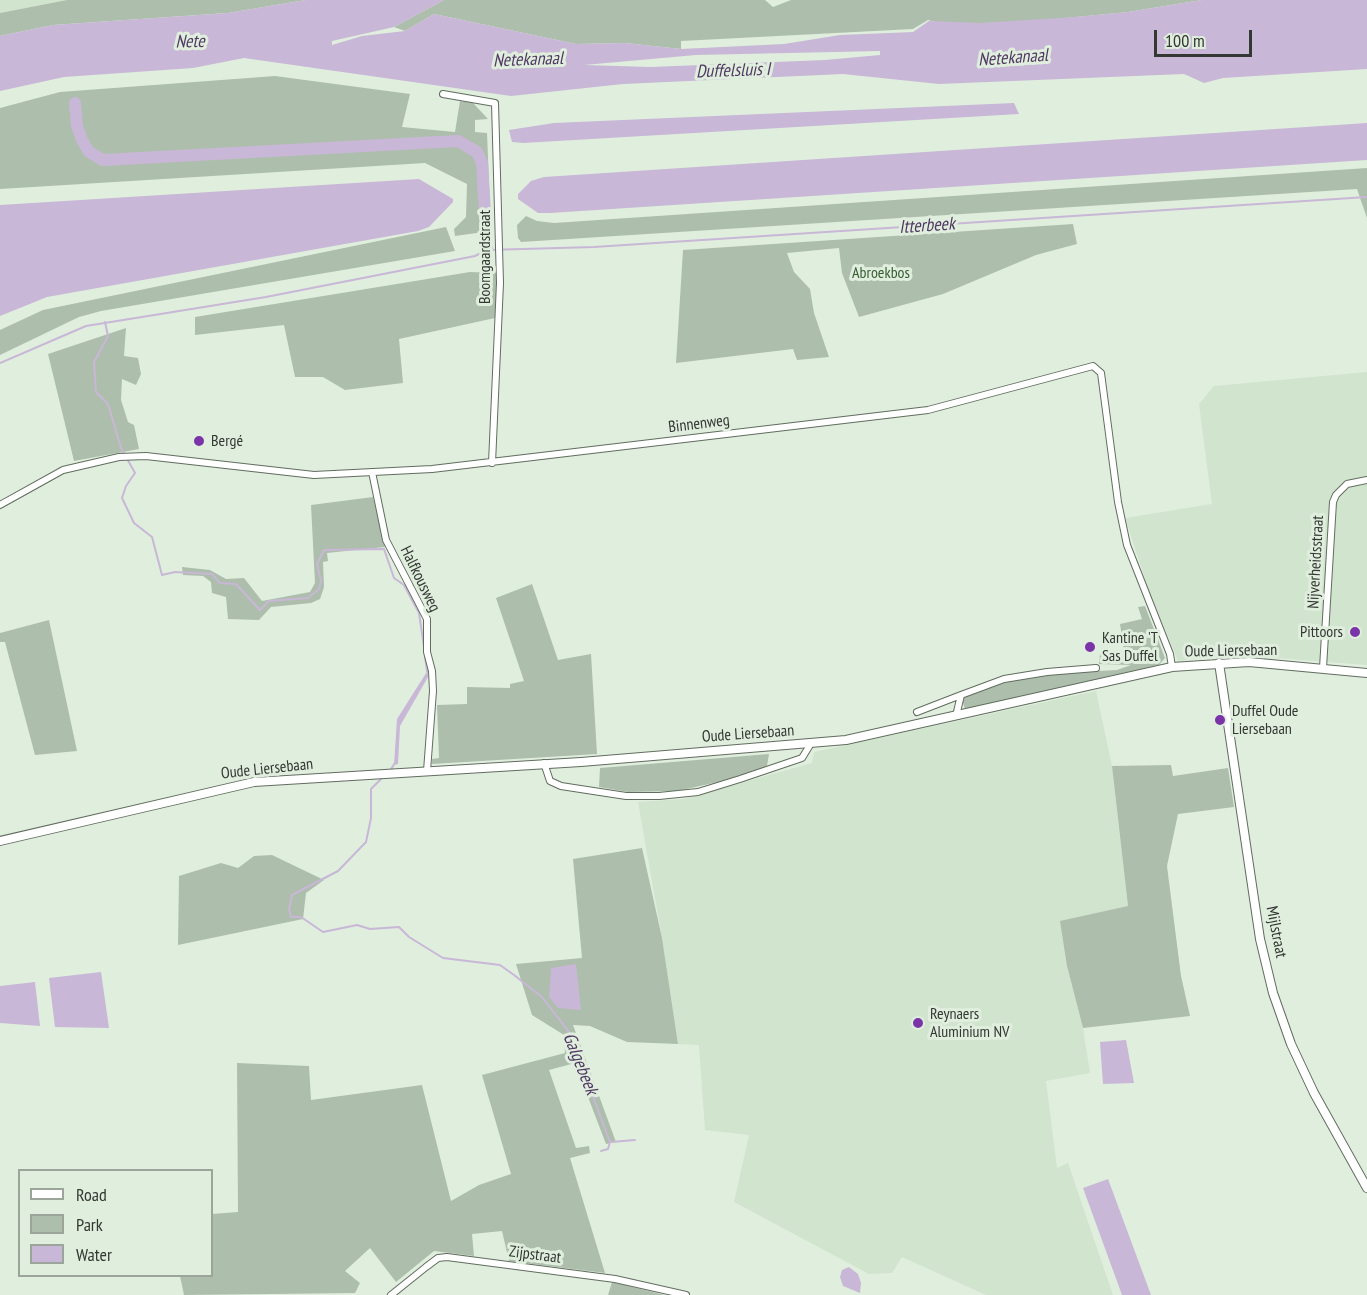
<!DOCTYPE html>
<meta charset="utf-8">
<style>
body{margin:0}
#map{position:relative;width:1367px;height:1295px;overflow:hidden;background:#e0eede;font-family:"PT Sans Narrow",sans-serif}
canvas{display:block}
.legend{position:absolute;left:18px;top:1169px;width:195px;height:108px;box-sizing:border-box;background:#e0eede;border:2px solid #9ba599;margin:0;padding:8px 10px;list-style:none;font-size:18px;color:#333832}
.legend li{display:flex;align-items:center;gap:12px;height:30px}
.legend b{width:30px;border:2px solid #9ba599}
.scale{position:absolute;left:1154px;top:30px;width:98px;height:27px;box-sizing:border-box;border:3px solid #333832;border-top:0;padding-left:8px;font-size:18px;line-height:21px;white-space:nowrap;color:#333832;-webkit-text-stroke:4px #e0eede;paint-order:stroke}
</style>
<div id="map">
<canvas width="1367" height="1295"></canvas>
<ul class="legend">
<li><b style="height:8px;background:#fff"></b>Road</li>
<li><b style="height:16px;background:#aebeac"></b>Park</li>
<li><b style="height:16px;background:#c8b7d6"></b>Water</li>
</ul>
<div class="scale">100 m</div>
</div>
<script>
const ctx = document.querySelector('canvas').getContext('2d');
ctx.lineJoin = 'round';
function paint(path, color) {
  ctx.fillStyle = color;
  ctx.fill(path, 'evenodd');
}
function poly(rows) {
  const path = new Path2D();
  for (const r of rows) {
    path.moveTo(r[0], r[1]);
    for (let i = 2; i < r.length; i += 2) path.lineTo(r[i], r[i + 1]);
  }
  return path;
}
function stroke(path, color, width, dash) {
  ctx.strokeStyle = color;
  ctx.lineWidth = width;
  ctx.lineCap = dash ? 'butt' : 'round';
  ctx.setLineDash(dash || []);
  ctx.stroke(path);
}
function write(font, color, halo, rows, align = 'center') {
  ctx.font = font + ' "PT Sans Narrow",sans-serif';
  ctx.lineWidth = 6;
  ctx.setLineDash([]);
  ctx.textBaseline = 'middle';
  ctx.strokeStyle = halo;
  ctx.fillStyle = color;
  for (const [text, x, y, turn = 0] of rows) {
    ctx.save();
    ctx.translate(x, y);
    ctx.rotate((+turn || 0) * Math.PI / 180);
    ctx.textAlign = isNaN(turn) ? turn : align;
    if (halo) ctx.strokeText(text, 0, 0);
    ctx.fillText(text, 0, 0);
    ctx.restore();
  }
}
const built = poly([
 [0,0,67,0,0,13],
 [1367,372,1367,665,1225,654,1178,661,1148,588,1125,518,1212,504,1199,404,1214,386],
 [1096,691,1112,766,1128,906,1067,966,1083,1028,1090,1073,1046,1081,1057,1168,1068,1163,1113,1295,986,1295,902,1257,892,1273,869,1274,734,1202,749,1135,705,1130,699,1045,678,1044,662,938,638,802,684,799,812,763,814,752]
]);
const green = poly([
 [67,0,306,0,228,13,53,25,0,36,0,13],
 [444,0,765,0,773,7,791,0,1202,0,1128,12,1024,22,943,24,928,20,913,29,681,41,681,49,625,43,576,44,434,14,405,31,394,27],
 [275,76,410,94,402,127,455,132,460,101,473,103,488,119,475,120,475,132,487,133,491,231,455,236,454,229,466,217,467,184,425,163,0,189,0,108,60,92],
 [1367,168,1367,218,1357,189,521,242,518,238,517,225,526,216,537,221,554,223],
 [1073,224,1077,244,1036,255,943,294,859,317,842,273,839,248,787,253,794,272,810,289,814,313,829,357,797,360,793,349,676,363,683,250],
 [446,227,455,251,101,311,79,317,0,355,0,330,43,310],
 [470,272,497,273,495,318,399,339,403,383,345,390,323,377,295,377,284,325,195,335,195,317],
 [126,328,124,356,138,358,141,374,136,385,122,379,121,400,128,422,134,425,139,449,74,461,48,354],
 [373,497,385,547,327,553,328,561,323,562,324,587,320,599,311,603,271,607,259,620,228,619,226,597,212,593,211,582,203,576,183,575,182,567,210,570,226,579,244,578,262,601,310,592,315,583,311,505],
 [532,584,558,660,591,654,597,754,432,764,432,759,439,758,437,705,467,704,467,687,510,688,510,684,524,681,496,598],
 [1145,606,1165,658,1159,665,965,709,962,700,966,695,990,686,1047,674,1117,670,1131,665,1099,664,1100,654,1125,656,1120,624,1142,619,1138,607],
 [49,620,77,751,35,755,5,642,0,642,0,633],
 [769,754,767,766,741,777,677,791,628,792,599,787,600,768],
 [1171,765,1173,776,1228,768,1234,807,1178,814,1167,866,1181,976,1190,1016,1083,1028,1067,966,1060,921,1128,906,1112,766],
 [642,848,662,938,678,1044,627,1042,590,1026,573,1025,616,1142,606,1144,575,1063,549,1070,576,1148,589,1146,590,1153,570,1158,605,1273,509,1261,502,1231,472,1234,474,1256,434,1251,396,1282,370,1248,345,1271,360,1283,355,1293,184,1295,180,1276,212,1276,212,1214,238,1212,237,1063,309,1066,311,1100,422,1085,451,1201,479,1185,511,1174,482,1075,565,1053,564,1035,532,1015,516,964,582,958,573,859],
 [272,855,324,880,306,893,303,919,178,945,179,876,221,863,238,868,254,856],
 [612,1282,665,1295,608,1295]
]);
const water = poly([
 [306,0,444,0,394,27,332,41,332,45,362,36,405,31,434,14,576,44,625,43,681,49,784,44,840,35,913,32,929,21,981,23,1074,17,1128,12,1202,0,1367,0,1367,69,1223,78,1204,83,1184,74,939,84,843,74,623,84,511,96,244,58,193,68,64,77,0,91,0,36,53,25,228,13],
 [880,51,880,55,825,60,651,67,584,65,696,55],
 [1014,103,1019,114,523,143,512,142,509,130,554,123],
 [1367,123,1367,160,550,213,538,213,518,199,518,194,531,181,544,177],
 [419,179,453,199,453,202,429,227,418,231,47,297,0,316,0,205],
 [428,670,428,677,400,726,398,764,394,765,397,719],
 [576,964,581,1010,558,1008,549,997,551,968],
 [101,972,109,1028,55,1027,49,978],
 [35,982,40,1026,0,1023,0,986],
 [1126,1040,1134,1083,1103,1084,1100,1042],
 [1108,1179,1151,1295,1122,1295,1083,1188],
 [849,1267,858,1274,861,1283,860,1293,843,1286,840,1277,842,1270]
]);
const stream = poly([
 [105,322,108,336,94,362,96,392,108,404,121,448,135,473,126,486,122,498,134,523,152,537,162,575,175,572,212,574,220,583,236,584,260,610,269,601,308,598,319,589,321,581,317,564,324,550,384,549,394,578,404,585,419,613,424,647],
 [0,363,86,326,266,297,475,256,487,250,594,247,1367,197],
 [425,656,427,671],
 [390,771,396,761],
 [383,777,371,789,371,818,366,842,338,871,292,895,289,910,291,917,301,917,323,932,357,925,370,929,399,927,409,937,443,958,500,965,514,975,542,997,569,1032,610,1142,608,1149,601,1151],
 [611,1142,635,1140]
]);
const river = poly([
 [75,103,77,126,82,140,89,152,103,160,458,141,477,152,482,163,486,230],
 [487,242,487,250]
]);
const street = poly([
 [443,94,495,103,500,283,492,463],
 [372,472,386,540,427,619,427,652,432,671,433,691,427,771],
 [0,505,63,470,119,457,146,456,314,475,432,469,928,410,1093,366,1101,373,1118,502,1127,545,1170,654,1172,667],
 [1323,668,1333,502,1336,495,1347,484,1367,480],
 [917,712,961,695],
 [956,716,961,695,1004,679,1047,672,1096,668],
 [544,763,550,781,561,786,626,796,659,796,698,792,740,779,802,758,810,745],
 [391,1295,426,1267,438,1258,447,1257,615,1279,686,1295]
]);
const secondary = poly([
 [1219,663,1260,939,1273,993,1291,1044,1314,1093,1367,1188],
 [0,841,254,782,581,762,846,740,1172,667,1249,662,1367,673]
]);
const markers = [
 [199,441,6,"#7a34a7"],
 [1355,632,6,"#7a34a7"],
 [1090,647,6,"#7a34a7"],
 [1220,720,6,"#7a34a7"],
 [918,1023,6,"#7a34a7"]
];
const streetNames = [
 ["Boomgaardstraat",485,257,-90],
 ["Binnenweg",699,424,-7],
 ["Nijverheidsstraat",1316,562,-87],
 ["Halfkousweg",420,579,64],
 ["Oude Liersebaan",1231,651,-1],
 ["Oude Liersebaan",748,734,-4],
 ["Oude Liersebaan",267,769,-6],
 ["Mijlstraat",1276,932,79],
 ["Zijpstraat",535,1255,7]
];
const parkNames = [
 ["Abroekbos",881,273]
];
const poiNames = [
 ["Bergé",211,441],
 ["Pittoors",1343,632,"right"],
 ["Kantine 'T",1102,638],
 ["Sas Duffel",1102,656],
 ["Duffel Oude",1232,711],
 ["Liersebaan",1232,729],
 ["Reynaers",930,1014],
 ["Aluminium NV",930,1032]
];
const waterNames = [
 ["Nete",190,42,-1],
 ["Netekanaal",1013,58,-4],
 ["Netekanaal",528,60,-2],
 ["Duffelsluis I",733,71,-2],
 ["Itterbeek",927,226,-4],
 ["Galgebeek",580,1064,68]
];
paint(built, '#d1e4ce');
paint(green, '#aebeac');
paint(water, '#c8b7d6');
stroke(stream, '#c8b7d6', 2);
stroke(river, '#c8b7d6', 12);
stroke(street, '#616d5f', 8);
stroke(secondary, '#616d5f', 10);
stroke(street, '#fff', 6);
stroke(secondary, '#fff', 8);
for (const [x, y, r, color] of markers) {
  const dot = new Path2D();
  dot.arc(x, y, r, 0, 2 * Math.PI);
  ctx.fillStyle = color;
  ctx.fill(dot);
  stroke(dot, '#e0eede', 2);
}
write('16px', '#333832', '#e0eede', streetNames);
write('16px', '#375b33', '#e0eede', parkNames);
write('16px', '#333832', '#e0eede', poiNames, 'left');
write('italic 18px', '#503862', '#e0eede', waterNames);
</script>
